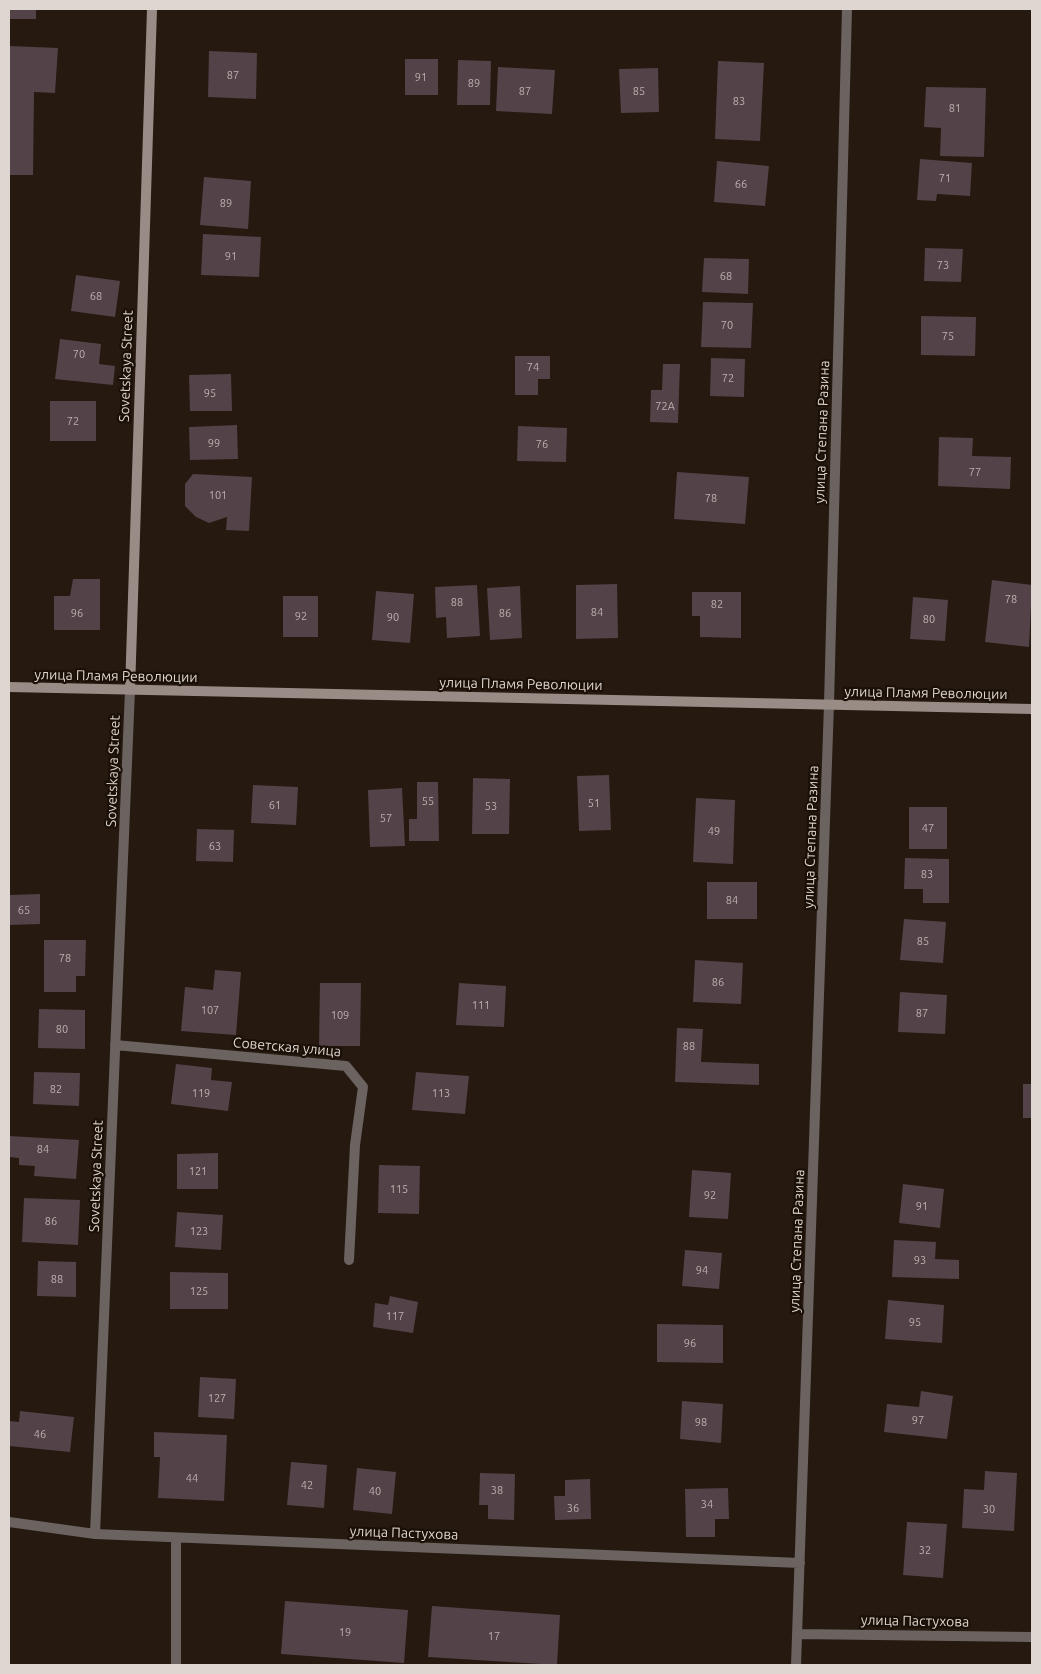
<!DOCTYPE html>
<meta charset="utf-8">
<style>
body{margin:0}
#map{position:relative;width:1041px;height:1674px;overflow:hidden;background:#251910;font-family:Ubuntu,sans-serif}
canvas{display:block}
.frame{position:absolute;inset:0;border:10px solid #ded6d0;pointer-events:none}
</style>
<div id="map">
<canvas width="1041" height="1674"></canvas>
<div class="frame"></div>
</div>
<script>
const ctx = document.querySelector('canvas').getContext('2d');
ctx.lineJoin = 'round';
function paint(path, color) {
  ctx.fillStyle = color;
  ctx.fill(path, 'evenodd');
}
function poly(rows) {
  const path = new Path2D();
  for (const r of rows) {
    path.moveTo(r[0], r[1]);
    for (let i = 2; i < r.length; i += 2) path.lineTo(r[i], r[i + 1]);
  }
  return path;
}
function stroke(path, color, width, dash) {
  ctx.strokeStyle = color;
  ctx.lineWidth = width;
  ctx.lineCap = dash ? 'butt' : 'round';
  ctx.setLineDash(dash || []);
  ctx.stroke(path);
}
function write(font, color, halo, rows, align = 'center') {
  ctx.font = font + ' Ubuntu,sans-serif';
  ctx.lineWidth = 4.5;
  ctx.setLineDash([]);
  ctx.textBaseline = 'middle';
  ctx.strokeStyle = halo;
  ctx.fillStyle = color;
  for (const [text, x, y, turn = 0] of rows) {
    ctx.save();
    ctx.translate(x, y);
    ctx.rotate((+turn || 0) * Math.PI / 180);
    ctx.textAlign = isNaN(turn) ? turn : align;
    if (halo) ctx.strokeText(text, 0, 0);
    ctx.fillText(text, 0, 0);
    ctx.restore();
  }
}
const building = poly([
 [9,9,36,9,36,19,9,19],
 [9,46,58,48,55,93,34,92,33,175,9,175],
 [209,51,257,53,256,99,208,97],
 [405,59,438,59,438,95,405,95],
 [458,60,491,61,490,105,457,105],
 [718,61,764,63,760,141,715,139],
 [498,67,555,70,552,114,496,111],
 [658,68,659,112,621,113,619,69],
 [926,87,986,88,984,157,940,156,941,128,924,127],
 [920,159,972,163,970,196,937,194,936,201,917,200],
 [717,161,769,166,765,206,714,202],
 [204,177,251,181,248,229,200,225],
 [203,234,261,237,259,277,201,275],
 [925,248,963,249,961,282,924,281],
 [704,258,749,259,748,294,702,292],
 [76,275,120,281,115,317,71,311],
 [703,302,753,303,751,348,701,347],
 [921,316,976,317,975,356,921,355],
 [60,339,101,344,99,364,115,366,113,385,55,379],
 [515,356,550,356,550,379,538,379,538,395,515,395],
 [711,358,745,359,744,397,710,396],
 [663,364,680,364,678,423,650,422,651,390,662,390],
 [231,374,232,411,190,411,189,375],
 [50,401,96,401,96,441,50,441],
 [237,425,238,459,190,460,189,427],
 [518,426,567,428,566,462,517,461],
 [939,437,973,438,972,456,1011,457,1010,489,938,486],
 [677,472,749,477,745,524,674,519],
 [193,474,252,477,249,531,226,530,227,517,209,523,196,517,185,506,185,484],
 [73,579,100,579,100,630,54,630,54,596,70,596],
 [992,580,1032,585,1029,647,985,642],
 [617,584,618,638,576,639,576,585],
 [477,585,480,636,447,638,446,617,436,618,435,587],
 [520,586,522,638,490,640,487,588],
 [376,591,414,594,410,643,372,640],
 [692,592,741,592,741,638,700,637,700,616,692,616],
 [283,596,318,596,318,637,283,637],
 [913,597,948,600,945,641,910,639],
 [609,775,611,830,579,831,577,776],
 [473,778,510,779,509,834,472,834],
 [417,782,438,782,439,841,409,841,409,819,417,819],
 [253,785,298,787,296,825,251,823],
 [402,788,405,846,370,847,368,790],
 [696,798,735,800,733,864,693,862],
 [909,807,947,807,947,849,909,849],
 [197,829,234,830,233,862,196,861],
 [905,858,949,859,949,903,923,903,923,889,904,889],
 [707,882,757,882,757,919,707,919],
 [40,894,40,924,9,925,9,895],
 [904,919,946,922,943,963,900,960],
 [44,940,86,940,85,976,76,976,76,992,44,992],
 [695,960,743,963,741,1004,693,1002],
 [215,970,241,972,236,1035,181,1031,185,987,213,990],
 [320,983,361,983,360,1046,319,1046],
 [459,983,506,986,504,1027,456,1025],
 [900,992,947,995,945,1034,898,1032],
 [39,1009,85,1010,85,1049,38,1048],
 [677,1028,703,1029,701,1062,759,1064,759,1085,675,1082],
 [176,1064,212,1068,211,1080,232,1082,228,1111,171,1104],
 [34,1072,80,1073,79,1106,33,1104],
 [416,1072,469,1076,465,1114,412,1110],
 [1023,1084,1032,1084,1032,1118,1023,1118],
 [9,1136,79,1140,76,1179,34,1176,35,1166,19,1165,19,1158,9,1157],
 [218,1153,218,1189,177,1189,177,1154],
 [379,1165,420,1166,419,1214,378,1213],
 [692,1170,731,1173,728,1219,689,1217],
 [903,1184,944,1189,940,1228,899,1223],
 [24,1198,80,1200,78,1245,22,1242],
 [177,1212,223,1215,221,1250,175,1247],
 [894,1240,936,1242,935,1259,959,1260,959,1279,892,1277],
 [685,1250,722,1253,719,1289,682,1286],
 [38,1261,76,1262,76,1297,37,1296],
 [170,1272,228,1273,228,1309,170,1309],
 [390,1296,418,1302,413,1333,373,1327,375,1303,388,1305],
 [888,1300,944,1305,942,1343,885,1339],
 [657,1324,723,1325,723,1363,657,1362],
 [200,1377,236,1379,234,1419,198,1417],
 [921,1391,953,1396,947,1439,884,1432,887,1404,919,1407],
 [682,1401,723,1404,721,1443,680,1439],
 [20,1411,74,1417,70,1452,9,1446,9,1421,19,1422],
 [154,1432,227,1435,224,1501,158,1498,160,1457,154,1457],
 [291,1462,327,1465,324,1508,287,1505],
 [357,1468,396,1472,392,1514,353,1510],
 [985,1471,1017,1473,1014,1531,962,1528,964,1489,984,1490],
 [480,1473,515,1474,514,1520,488,1519,488,1505,479,1505],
 [590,1479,591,1519,555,1520,554,1496,565,1496,565,1480],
 [728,1488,729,1519,715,1519,715,1537,686,1537,685,1489],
 [907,1522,947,1524,943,1578,903,1575],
 [285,1601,408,1610,404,1663,281,1654],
 [432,1606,560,1615,557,1665,428,1657]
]);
const street = poly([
 [115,1045,346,1066,363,1087,355,1145,349,1260],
 [9,1522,95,1534,800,1563],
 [95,1534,130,690],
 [797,1634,1032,1637],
 [176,1665,176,1538],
 [796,1665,829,704,847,9]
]);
const secondary = poly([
 [9,687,1032,709],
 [130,690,152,9]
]);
const numberNames = [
 ["87",233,75],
 ["91",421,77],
 ["89",474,83],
 ["87",525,91],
 ["85",639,91],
 ["83",739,101],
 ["81",955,108],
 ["71",945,178],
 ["66",741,184],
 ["89",226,203],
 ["91",231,256],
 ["73",943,265],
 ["68",726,276],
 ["68",96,296],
 ["70",727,325],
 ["75",948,336],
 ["70",79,354],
 ["74",533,367],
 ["72",728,378],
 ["95",210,393],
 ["72А",665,406],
 ["72",73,421],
 ["99",214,443],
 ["76",542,444],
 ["77",975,472],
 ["101",218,495],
 ["78",711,498],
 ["78",1011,599],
 ["88",457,602],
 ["82",717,604],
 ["84",597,612],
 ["96",77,613],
 ["86",505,613],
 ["92",301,616],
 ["90",393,617],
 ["80",929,619],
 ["55",428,801],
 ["51",594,803],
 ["61",275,805],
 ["53",491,806],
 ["57",386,818],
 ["47",928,828],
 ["49",714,831],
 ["63",215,846],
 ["83",927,874],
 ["84",732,900],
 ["65",24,910],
 ["85",923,941],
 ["78",65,958],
 ["86",718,982],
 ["111",481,1005],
 ["107",210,1010],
 ["87",922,1013],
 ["109",340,1015],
 ["80",62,1029],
 ["88",689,1046],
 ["82",56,1089],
 ["119",201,1093],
 ["113",441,1093],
 ["84",43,1149],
 ["121",198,1171],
 ["115",399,1189],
 ["92",710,1195],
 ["91",922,1206],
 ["86",51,1221],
 ["123",199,1231],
 ["93",920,1260],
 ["94",702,1270],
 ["88",57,1279],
 ["125",199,1291],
 ["117",395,1316],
 ["95",915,1322],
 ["96",690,1343],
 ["127",217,1398],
 ["97",918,1420],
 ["98",701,1422],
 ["46",40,1434],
 ["44",192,1478],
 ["42",307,1485],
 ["38",497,1490],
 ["40",375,1491],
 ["34",707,1504],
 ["36",573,1508],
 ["30",989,1509],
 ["32",925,1550],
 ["19",345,1632],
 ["17",494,1636]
];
const streetNames = [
 ["Sovetskaya Street",126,366,-88],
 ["улица Степана Разина",822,432,-88],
 ["улица Пламя Революции",116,676,1],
 ["улица Пламя Революции",521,684,1],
 ["улица Пламя Революции",926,693,1],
 ["Sovetskaya Street",113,771,-88],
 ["улица Степана Разина",811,837,-88],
 ["Советская улица",287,1047,5],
 ["Sovetskaya Street",96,1176,-88],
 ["улица Степана Разина",797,1241,-88],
 ["улица Пастухова",404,1533,2],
 ["улица Пастухова",915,1621,1]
];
paint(building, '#534248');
stroke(street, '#6b6360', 10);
stroke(secondary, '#998c87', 10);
write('11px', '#bbb1ae', null, numberNames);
write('14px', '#ded6d0', '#1b1007', streetNames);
</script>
